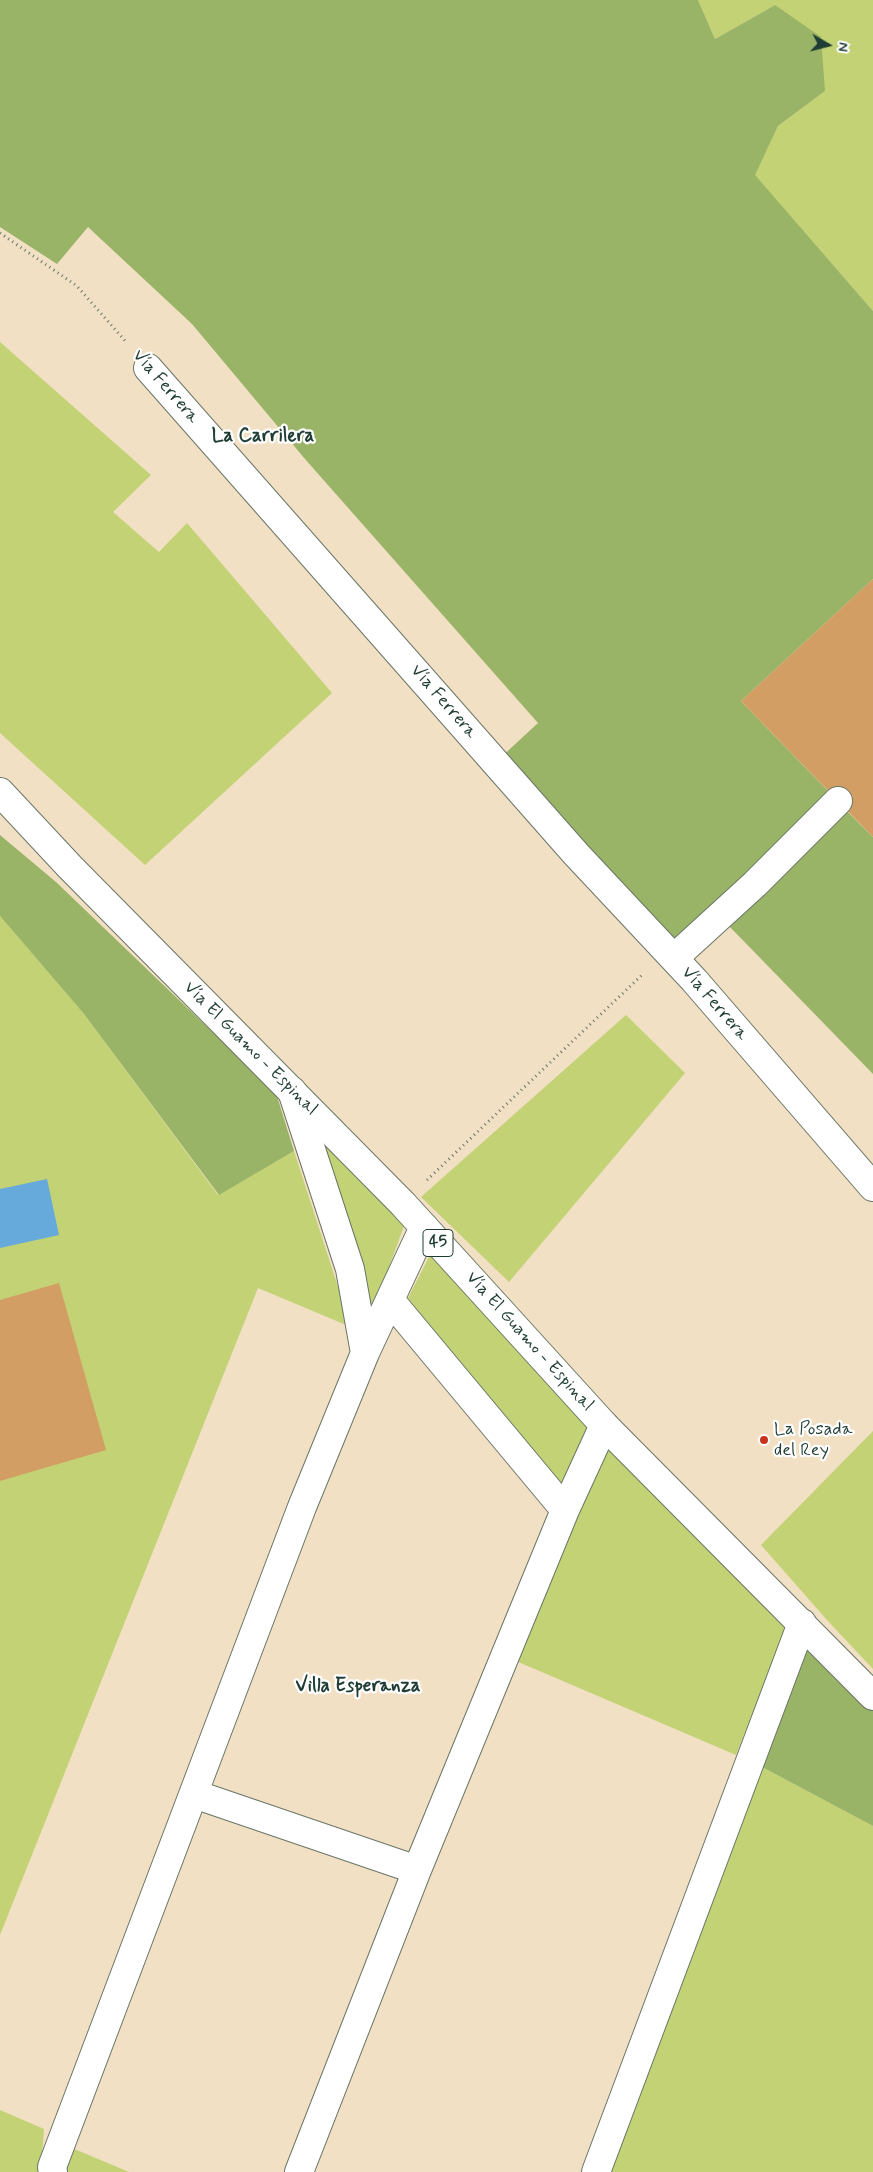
<!DOCTYPE html>
<meta charset="utf-8">
<style>
body{margin:0}
#map{position:relative;width:873px;height:2172px;overflow:hidden;background:#f2e0c4;font-family:Mynerve,sans-serif}
canvas{display:block}
.north{position:absolute;left:803px;top:20px;width:50px;height:50px;-webkit-text-stroke:4px #fff;paint-order:stroke;rotate:98deg;font-size:14px;font-weight:700;line-height:20px;text-align:center;color:#1f3d34}
.north::after{content:'';display:block;margin:auto;width:18px;height:22px;background:#1f3d34;clip-path:polygon(50% 0,100% 100%,50% 72%,0 100%)}
</style>
<div id="map">
<canvas width="873" height="2172"></canvas>
<div class="north">N</div>
</div>
<script>
const ctx = document.querySelector('canvas').getContext('2d');
ctx.lineJoin = 'round';
function paint(path, color) {
  ctx.fillStyle = color;
  ctx.fill(path, 'evenodd');
}
function poly(rows) {
  const path = new Path2D();
  for (const r of rows) {
    path.moveTo(r[0], r[1]);
    for (let i = 2; i < r.length; i += 2) path.lineTo(r[i], r[i + 1]);
  }
  return path;
}
function stroke(path, color, width, dash) {
  ctx.strokeStyle = color;
  ctx.lineWidth = width;
  ctx.lineCap = dash ? 'butt' : 'round';
  ctx.setLineDash(dash || []);
  ctx.stroke(path);
}
function write(font, color, halo, rows, align = 'center') {
  ctx.font = font + ' Mynerve,sans-serif';
  ctx.lineWidth = 4.5;
  ctx.setLineDash([]);
  ctx.textBaseline = 'middle';
  ctx.strokeStyle = halo;
  ctx.fillStyle = color;
  for (const [text, x, y, turn = 0] of rows) {
    ctx.save();
    ctx.translate(x, y);
    ctx.rotate((+turn || 0) * Math.PI / 180);
    ctx.textAlign = isNaN(turn) ? turn : align;
    if (halo) ctx.strokeText(text, 0, 0);
    ctx.fillText(text, 0, 0);
    ctx.restore();
  }
}
const green = poly([
 [698,0,873,0,873,311,754,175,778,126,825,91,775,5,715,39],
 [0,342,151,475,113,512,159,552,187,523,332,693,145,865,0,733],
 [0,916,84,1014,218,1195,294,1151,351,1327,258,1288,0,1935],
 [626,1015,685,1073,509,1282,421,1197],
 [314,1130,404,1226,369,1322],
 [432,1251,589,1429,561,1492,408,1298],
 [873,1431,873,1669,827,1620,761,1545],
 [607,1449,788,1623,736,1755,509,1658],
 [762,1767,873,1826,873,2172,610,2172],
 [0,2110,44,2129,41,2172,0,2172],
 [72,2148,129,2172,66,2172]
]);
const forest = poly([
 [0,0,698,0,715,39,775,5,821,37,825,91,778,126,755,175,873,311,873,579,741,701,830,793,673,944,498,760,538,723,305,459,192,324,88,227,57,264,0,227],
 [847,811,873,837,873,1074,728,925],
 [0,835,56,882,276,1093,294,1151,219,1195,84,1014,0,916],
 [804,1639,873,1707,873,1826,762,1767]
]);
const water = poly([
 [47,1179,59,1235,0,1248,0,1189]
]);
const building = poly([
 [873,579,873,837,741,701],
 [59,1283,106,1450,0,1481,0,1300]
]);
const path = poly([
 [0,233,77,286,127,343],
 [427,1180,643,974]
]);
const minor = poly([
 [148,368,576,854,694,980,873,1187],
 [674,958,755,884,838,801],
 [292,1091,350,1269,365,1353],
 [390,1300,565,1510],
 [194,1794,417,1870],
 [53,2172,52,2167,302,1507,365,1353,424,1227],
 [299,2172,417,1870,565,1510,604,1425],
 [596,2172,802,1623]
]);
const major = poly([
 [0,792,70,867,403,1204,604,1425,873,1696]
]);
const markers = [
 [764,1440,5,"#c8321e"]
];
const shields = [
 [438,1243,30]
];
const shieldNames = [
 ["45",438,1243]
];
const streetNames = [
 ["Vía Ferrera",165,387,49],
 ["Vía Ferrera",443,702,49],
 ["Vía Ferrera",714,1004,49],
 ["Vía El Guamo - Espinal",250,1049,45],
 ["Vía El Guamo - Espinal",529,1342,48]
];
const poiNames = [
 ["La Posada",774,1430],
 ["del Rey",774,1451]
];
const neighbourhoodNames = [
 ["La Carrilera",263,437],
 ["Villa Esperanza",358,1687]
];
paint(green, '#c2d274');
paint(forest, '#99b466');
paint(water, '#66aadc');
paint(building, '#d39e64');
stroke(minor, '#697666', 30);
stroke(major, '#697666', 30);
stroke(path, '#697666', 3, [1, 4]);
stroke(minor, '#fff', 28);
stroke(major, '#fff', 28);
for (const [x, y, r, color] of markers) {
  const dot = new Path2D();
  dot.arc(x, y, r, 0, 2 * Math.PI);
  ctx.fillStyle = color;
  ctx.fill(dot);
  stroke(dot, '#fff', 2);
}
for (const [x, y, w] of shields) {
  const box = new Path2D();
  box.roundRect(x - w / 2, y - 13.5, w, 27, 4);
  ctx.fillStyle = '#fff';
  ctx.fill(box);
  stroke(box, '#1f3d34', 1);
}
write('bold 16px', '#1f3d34', null, shieldNames);
write('18px', '#1f3d34', '#fff', streetNames);
write('18px', '#1f3d34', '#fff', poiNames, 'left');
write('bold 19px', '#1f3d34', '#fff', neighbourhoodNames);
</script>
